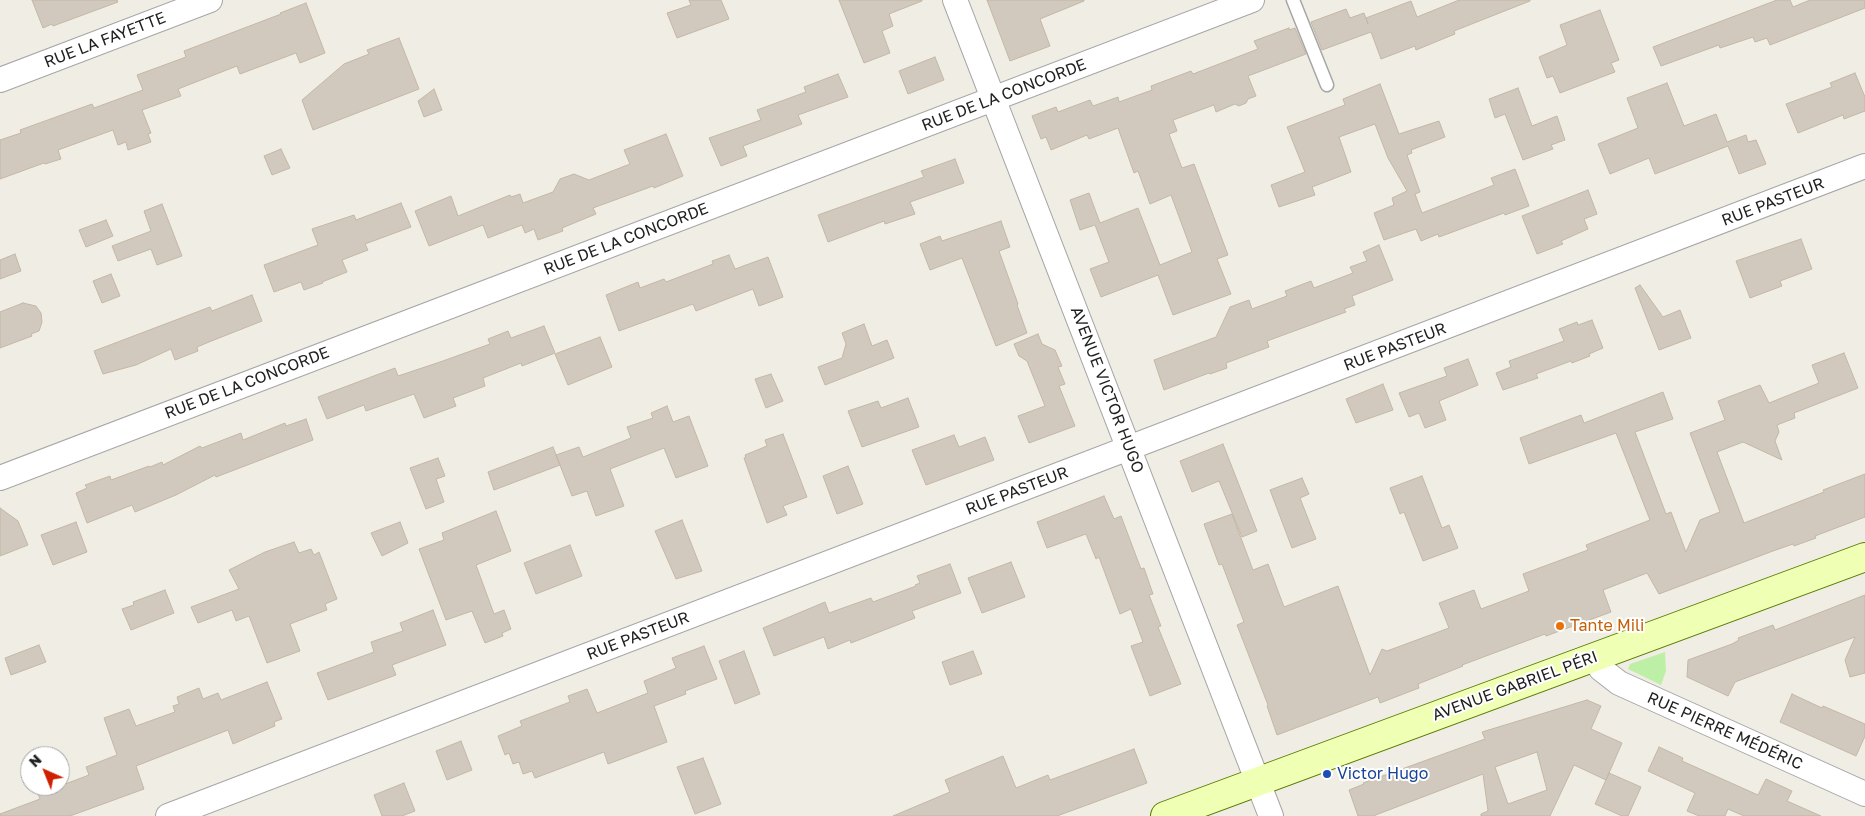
<!DOCTYPE html>
<meta charset="utf-8">
<style>
body{margin:0}
#map{position:relative;width:1865px;height:816px;overflow:hidden;background:#f0eee4;font-family:"Golos Text",sans-serif}
canvas{display:block}
.north{position:absolute;left:20px;top:746px;width:50px;height:50px;box-sizing:border-box;background:#fff;border:1px solid #a5a5a5;border-radius:50%;rotate:316deg;font-size:14px;font-weight:700;line-height:20px;text-align:center;color:#1f1f1f}
.north::after{content:'';display:block;margin:auto;width:18px;height:22px;background:#cd2100;clip-path:polygon(50% 0,100% 100%,50% 72%,0 100%)}
</style>
<div id="map">
<canvas width="1865" height="816"></canvas>
<div class="north">N</div>
</div>
<script>
const ctx = document.querySelector('canvas').getContext('2d');
ctx.lineJoin = 'round';
function paint(path, color) {
  ctx.fillStyle = color;
  ctx.fill(path, 'evenodd');
}
function poly(rows) {
  const path = new Path2D();
  for (const r of rows) {
    path.moveTo(r[0], r[1]);
    for (let i = 2; i < r.length; i += 2) path.lineTo(r[i], r[i + 1]);
  }
  return path;
}
function stroke(path, color, width, dash) {
  ctx.strokeStyle = color;
  ctx.lineWidth = width;
  ctx.lineCap = dash ? 'butt' : 'round';
  ctx.setLineDash(dash || []);
  ctx.stroke(path);
}
function write(font, color, halo, rows, align = 'center') {
  ctx.font = font + ' "Golos Text",sans-serif';
  ctx.lineWidth = 4;
  ctx.setLineDash([]);
  ctx.textBaseline = 'middle';
  ctx.strokeStyle = halo;
  ctx.fillStyle = color;
  for (const [text, x, y, turn = 0] of rows) {
    ctx.save();
    ctx.translate(x, y);
    ctx.rotate((+turn || 0) * Math.PI / 180);
    ctx.textAlign = isNaN(turn) ? turn : align;
    if (halo) ctx.strokeText(text, 0, 0);
    ctx.fillText(text, 0, 0);
    ctx.restore();
  }
}
const grass = poly([
 [1665,652,1666,671,1661,685,1628,669,1630,664]
]);
const building = poly([
 [32,0,117,0,118,2,53,26,52,24,43,28,32,0],
 [689,0,721,0,729,19,677,38,667,13,691,5,689,0],
 [839,0,922,0,922,1,889,14,893,26,882,31,890,53,864,63,839,0],
 [987,0,1084,0,1084,1,1040,19,1050,46,1010,61,987,0],
 [1459,0,1530,0,1530,1,1454,31,1455,34,1416,50,1415,46,1381,59,1371,32,1322,50,1311,22,1346,9,1350,18,1364,13,1368,24,1366,18,1411,1,1417,17,1459,0],
 [1777,0,1790,0,1793,7,1810,0,1865,0,1865,8,1770,45,1767,38,1755,42,1753,37,1720,48,1719,45,1661,66,1653,47,1777,0],
 [306,3,325,53,300,63,296,53,240,74,237,66,178,89,181,96,142,110,151,133,148,134,151,142,128,150,126,142,118,145,113,130,58,150,61,159,45,164,44,163,0,179,0,140,21,133,20,130,92,104,94,108,143,90,137,75,186,57,184,51,281,14,280,13,306,3],
 [1600,10,1619,60,1611,63,1615,72,1560,93,1553,76,1547,78,1539,57,1567,45,1560,25,1600,10],
 [1289,28,1289,30,1295,28,1306,54,1248,76,1256,96,1248,99,1246,103,1239,106,1235,104,1216,112,1214,105,1173,120,1177,131,1169,134,1182,168,1194,164,1228,255,1217,259,1231,294,1173,315,1158,275,1101,297,1090,269,1109,262,1095,225,1080,230,1070,200,1089,193,1100,223,1138,208,1160,265,1192,252,1171,195,1150,204,1138,171,1134,173,1118,128,1089,139,1087,135,1051,150,1046,137,1041,139,1032,116,1056,107,1058,112,1090,100,1093,106,1118,97,1119,102,1152,90,1151,86,1191,71,1193,74,1258,49,1254,41,1289,28],
 [399,38,419,89,313,130,302,100,344,64,369,54,367,50,399,38],
 [935,57,944,80,908,94,899,71,935,57],
 [1855,73,1865,97,1865,111,1844,119,1843,115,1798,133,1786,104,1832,87,1830,83,1855,73],
 [838,74,848,97,798,115,802,124,743,146,747,156,721,166,709,138,761,120,757,110,806,92,804,87,838,74],
 [1667,83,1684,126,1716,114,1727,142,1746,135,1748,142,1756,140,1766,164,1739,174,1728,146,1655,174,1649,158,1610,174,1598,144,1638,128,1627,98,1667,83],
 [1380,84,1399,134,1439,121,1445,137,1411,150,1412,153,1407,155,1420,192,1415,194,1422,213,1494,185,1491,178,1515,169,1529,206,1505,215,1504,213,1439,237,1438,234,1421,241,1416,229,1384,240,1374,213,1394,205,1392,198,1407,191,1388,158,1375,124,1339,137,1351,172,1312,187,1315,195,1279,207,1271,185,1305,172,1287,127,1345,105,1343,99,1380,84],
 [1518,88,1532,126,1557,116,1565,140,1551,145,1553,149,1523,160,1505,114,1495,118,1489,99,1518,88],
 [434,89,442,110,424,117,418,101,434,89],
 [666,134,683,176,654,188,653,186,593,208,596,214,562,228,563,231,538,240,534,229,525,233,522,225,488,238,483,225,429,246,415,211,451,196,458,216,510,195,511,197,520,194,523,203,553,192,560,179,574,174,589,180,630,164,624,150,666,134],
 [281,149,290,168,272,175,264,156,281,149],
 [955,159,964,183,910,202,915,214,885,224,884,221,828,242,818,215,924,177,921,171,955,159],
 [1588,190,1597,214,1584,219,1588,229,1561,241,1563,244,1537,254,1522,216,1588,190],
 [401,203,411,227,365,244,368,250,342,260,347,272,322,282,323,283,304,290,301,282,274,292,264,265,318,245,312,229,354,215,356,220,401,203],
 [162,204,182,256,157,265,151,249,118,261,112,246,151,231,144,211,162,204],
 [106,220,113,236,86,247,79,230,106,220],
 [1001,221,1010,247,999,251,1018,304,1017,305,1027,333,996,346,962,258,930,270,920,244,940,236,942,241,1001,221],
 [1801,239,1812,269,1780,281,1782,286,1750,298,1736,261,1801,239],
 [1379,245,1393,280,1352,296,1355,305,1344,309,1346,312,1267,341,1269,347,1226,363,1227,368,1210,374,1209,373,1164,390,1154,360,1216,337,1230,307,1249,300,1252,309,1287,296,1285,291,1311,281,1314,288,1353,273,1350,267,1367,261,1363,252,1379,245],
 [15,254,21,271,0,279,0,260,15,254],
 [729,255,735,269,768,257,783,297,759,306,753,289,696,311,693,304,619,331,606,295,638,282,640,288,664,279,666,282,713,264,712,261,729,255],
 [111,274,120,296,102,303,93,281,111,274],
 [1640,285,1663,317,1680,310,1691,338,1659,350,1635,288,1640,285],
 [252,295,262,321,209,342,197,347,198,351,175,360,171,349,136,365,103,374,94,351,210,307,212,311,252,295],
 [23,303,36,306,41,313,42,322,39,331,31,334,32,336,0,348,0,312,23,303],
 [1592,320,1603,348,1589,354,1590,356,1572,363,1571,361,1536,374,1538,378,1503,390,1496,373,1511,367,1509,361,1564,341,1559,329,1577,322,1578,325,1592,320],
 [864,324,872,346,887,340,894,358,825,385,818,367,842,358,846,344,842,333,864,324],
 [544,326,555,353,522,366,521,363,483,378,485,386,453,398,456,406,424,418,414,394,366,411,364,405,327,419,318,397,395,368,398,376,440,362,490,344,488,339,508,331,511,338,544,326],
 [1038,334,1042,344,1055,350,1062,366,1058,367,1065,384,1059,386,1075,426,1029,443,1018,416,1045,406,1027,361,1019,356,1014,344,1038,334],
 [600,337,612,367,568,385,555,354,600,337],
 [1844,353,1858,388,1794,413,1795,418,1777,425,1779,432,1775,441,1782,460,1743,442,1717,452,1744,523,1824,492,1823,490,1865,474,1865,517,1815,536,1816,538,1794,546,1793,544,1773,551,1659,594,1647,573,1603,590,1611,612,1546,636,1545,634,1462,665,1463,666,1418,684,1419,688,1380,703,1378,697,1277,735,1267,706,1268,705,1237,625,1244,622,1222,564,1219,565,1204,524,1232,514,1253,570,1268,564,1284,607,1338,586,1370,675,1382,649,1387,651,1449,628,1439,603,1474,590,1481,609,1529,591,1523,574,1588,550,1586,545,1650,520,1616,433,1529,464,1520,438,1581,415,1584,423,1663,392,1673,419,1635,432,1666,514,1671,512,1686,552,1700,520,1720,512,1690,433,1725,420,1718,401,1760,385,1769,403,1819,383,1812,365,1844,353],
 [1468,359,1478,385,1439,401,1446,420,1425,428,1419,413,1409,417,1399,393,1447,376,1444,368,1468,359],
 [771,374,783,401,766,408,755,379,771,374],
 [1383,384,1393,410,1356,423,1346,399,1383,384],
 [908,398,919,427,862,447,848,411,878,401,881,408,908,398],
 [667,406,673,422,689,416,708,466,676,478,664,448,610,469,624,506,596,516,587,491,572,496,556,455,579,447,583,457,631,438,627,427,653,418,651,413,667,406],
 [306,419,313,440,216,477,215,475,176,495,135,512,132,505,87,523,76,493,87,488,85,485,110,476,111,480,149,466,150,467,162,462,163,465,200,446,202,448,241,433,243,440,285,423,286,426,306,419],
 [783,434,807,497,783,506,787,515,767,523,744,458,746,457,745,455,767,446,765,440,783,434],
 [954,435,959,447,985,437,994,460,926,485,912,450,954,435],
 [1223,444,1257,531,1242,537,1219,481,1192,492,1180,461,1223,444],
 [553,447,560,465,494,490,488,472,553,447],
 [438,458,445,476,436,479,444,502,426,509,410,468,438,458],
 [848,466,863,504,837,514,823,476,848,466],
 [1422,476,1442,528,1449,525,1458,548,1423,561,1404,512,1400,514,1390,488,1422,476],
 [1302,478,1309,494,1300,498,1316,539,1292,548,1270,490,1302,478],
 [1104,496,1114,519,1121,516,1141,569,1144,568,1153,594,1149,595,1161,626,1158,627,1181,684,1150,696,1131,646,1143,642,1131,609,1120,614,1099,557,1096,559,1086,534,1047,548,1037,522,1104,496],
 [0,508,18,521,28,545,0,556,0,508],
 [496,511,511,551,476,565,494,614,504,610,511,629,502,633,503,636,485,643,472,611,446,620,419,549,444,540,442,533,496,511],
 [682,520,702,571,676,579,655,531,682,520],
 [76,522,87,552,53,565,41,535,76,522],
 [400,522,408,543,382,556,371,533,400,522],
 [294,542,299,553,311,549,314,555,319,552,337,599,325,604,327,610,290,624,300,651,267,663,249,616,236,621,232,610,198,623,191,607,239,589,229,570,265,552,294,542],
 [570,545,582,576,536,594,524,563,570,545],
 [1011,562,1025,597,982,613,968,578,1011,562],
 [950,564,961,593,912,611,915,618,851,643,850,640,828,649,824,637,774,656,763,628,825,602,829,613,871,598,873,602,916,586,915,585,920,583,917,576,950,564],
 [165,590,174,613,131,630,122,609,134,605,133,602,165,590],
 [1865,595,1865,673,1850,677,1845,660,1855,637,1735,682,1728,696,1687,677,1688,660,1732,644,1739,640,1738,638,1773,625,1775,630,1865,595],
 [433,610,446,645,392,665,396,675,328,700,317,673,374,652,371,642,403,631,400,623,433,610],
 [39,645,46,662,11,675,5,658,39,645],
 [704,646,717,679,685,691,686,694,654,706,667,742,608,764,604,752,535,778,532,771,523,774,519,762,513,764,509,753,505,755,498,736,522,726,520,721,570,702,568,696,587,689,597,713,648,693,644,681,676,668,672,658,704,646],
 [744,651,760,694,735,704,719,661,744,651],
 [973,651,982,674,950,685,942,662,973,651],
 [267,682,282,719,274,722,275,726,233,744,228,730,136,766,144,789,70,816,0,816,0,814,40,799,35,786,60,786,89,775,86,767,117,755,104,718,129,709,136,726,175,712,173,706,179,704,177,697,199,688,203,699,218,693,221,700,267,682],
 [1792,694,1822,708,1823,706,1865,724,1865,736,1856,756,1780,722,1792,694],
 [1587,700,1601,706,1591,729,1622,743,1606,780,1574,765,1550,816,1481,816,1481,814,1488,811,1483,774,1373,816,1358,816,1349,790,1364,784,1363,783,1485,739,1482,732,1587,700],
 [1537,752,1547,790,1508,804,1495,767,1537,752],
 [461,741,472,770,447,780,436,751,461,741],
 [1659,747,1683,758,1682,761,1758,795,1766,779,1792,791,1787,801,1821,816,1744,816,1728,809,1725,816,1699,816,1687,811,1695,793,1648,771,1659,747],
 [1134,749,1147,783,1057,816,893,816,950,792,945,780,1003,756,1016,788,1048,775,1050,780,1134,749],
 [703,758,721,804,695,814,677,767,703,758],
 [1609,773,1641,787,1628,816,1622,816,1595,804,1609,773],
 [404,783,415,811,402,816,382,816,374,795,404,783]
]);
const lane = poly([
 [1293,0,1327,85]
]);
const street = poly([
 [955,0,1271,816],
 [0,80,210,0],
 [0,478,1252,0],
 [1594,658,1601,669,1619,683,1865,794],
 [168,816,1865,166]
]);
const secondary = poly([
 [1165,816,1865,557]
]);
const markers = [
 [1560,626,5,"#e8710a"],
 [1327,774,5,"#1a4fb4"]
];
const streetNames = [
 ["RUE LA FAYETTE",105,40,-21],
 ["RUE DE LA CONCORDE",1004,95,-21],
 ["RUE PASTEUR",1773,202,-21],
 ["RUE DE LA CONCORDE",626,239,-21],
 ["RUE PASTEUR",1395,347,-21],
 ["RUE DE LA CONCORDE",247,383,-21],
 ["AVENUE VICTOR HUGO",1107,390,69],
 ["RUE PASTEUR",1017,491,-21],
 ["RUE PASTEUR",638,636,-21],
 ["AVENUE GABRIEL PÉRI",1515,686,-20],
 ["RUE PIERRE MÉDÉRIC",1725,731,24]
];
const foodNames = [
 ["Tante Mili",1570,626]
];
const transitNames = [
 ["Victor Hugo",1337,774]
];
paint(grass, '#beefa6');
paint(building, '#d1c9bd');
stroke(building, '#c3b7a5', 1);
stroke(lane, '#a6a6a6', 15);
stroke(street, '#a6a6a6', 26);
stroke(secondary, '#5a7b00', 30);
stroke(lane, '#fff', 12);
stroke(street, '#fff', 24);
stroke(secondary, '#efffb4', 28);
for (const [x, y, r, color] of markers) {
  const dot = new Path2D();
  dot.arc(x, y, r, 0, 2 * Math.PI);
  ctx.fillStyle = color;
  ctx.fill(dot);
  stroke(dot, '#fff', 2);
}
write('16px', '#1f1f1f', '#fff', streetNames);
write('16px', '#c56008', '#fff', foodNames, 'left');
write('16px', '#164399', '#fff', transitNames, 'left');
</script>
